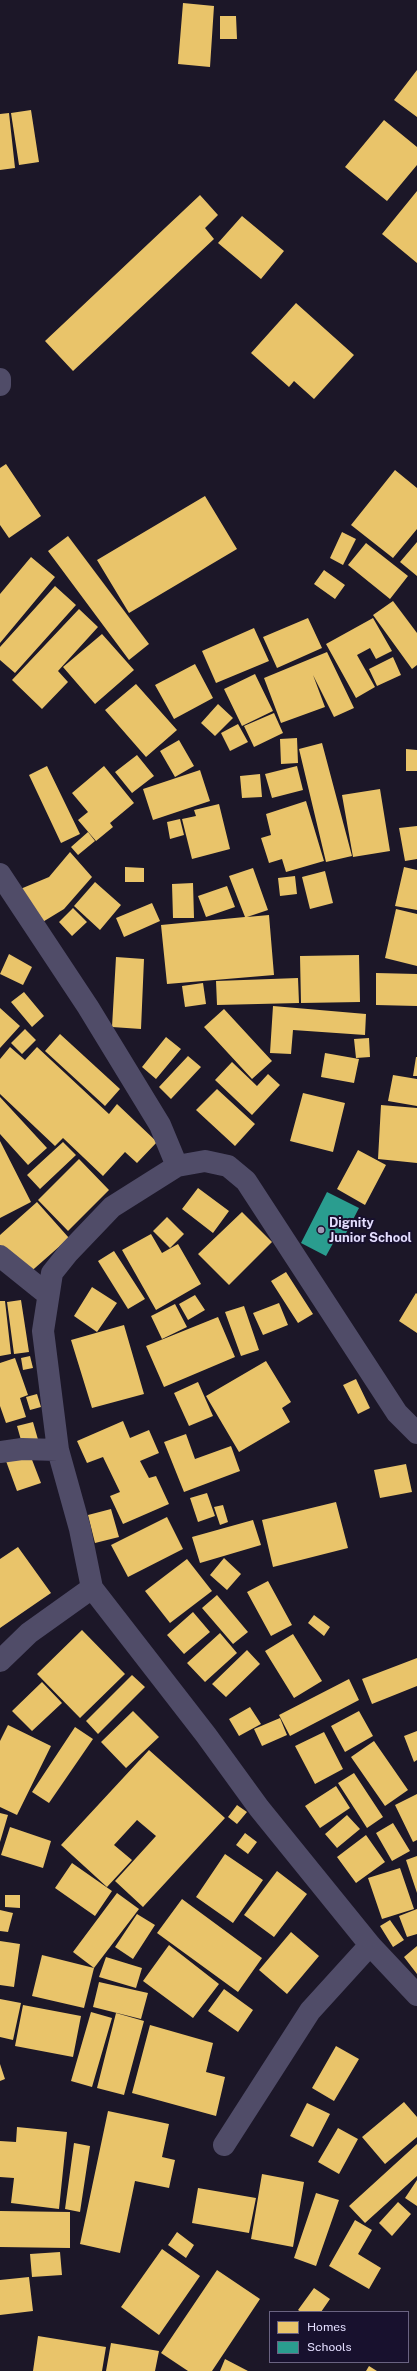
<!DOCTYPE html>
<style>
body{margin:0}
#map{position:relative;width:417px;height:2371px;overflow:hidden;background:#1c1728;font-family:"Public Sans",sans-serif}
canvas{display:block}
.legend{position:absolute;left:269px;top:2311px;width:140px;height:52px;box-sizing:border-box;background:#18112e;border:1px solid #6a6382;margin:0;padding:5px 7px;list-style:none;font-size:12px;color:#e4deff}
.legend li{display:flex;align-items:center;gap:8px;height:20px}
.legend b{width:20px;border:1px solid #6a6382}
</style>
<div id="map">
<canvas width="417" height="2371"></canvas>
<ul class="legend">
<li><b style="height:11px;background:#e9c46a"></b>Homes</li>
<li><b style="height:11px;background:#2a9d8f"></b>Schools</li>
</ul>
</div>
<script>
const ctx = document.querySelector('canvas').getContext('2d');
ctx.lineJoin = 'round';
function paint(path, color) {
  ctx.fillStyle = color;
  ctx.fill(path, 'evenodd');
}
function poly(rows) {
  const path = new Path2D();
  for (const r of rows) {
    path.moveTo(r[0], r[1]);
    for (let i = 2; i < r.length; i += 2) path.lineTo(r[i], r[i + 1]);
  }
  return path;
}
function stroke(path, color, width, dash) {
  ctx.strokeStyle = color;
  ctx.lineWidth = width;
  ctx.lineCap = dash ? 'butt' : 'round';
  ctx.setLineDash(dash || []);
  ctx.stroke(path);
}
function write(font, color, halo, rows, align = 'center') {
  ctx.font = font + ' "Public Sans",sans-serif';
  ctx.lineWidth = 4;
  ctx.setLineDash([]);
  ctx.textBaseline = 'middle';
  ctx.strokeStyle = halo;
  ctx.fillStyle = color;
  for (const [text, x, y, turn = 0] of rows) {
    ctx.save();
    ctx.translate(x, y);
    ctx.rotate((+turn || 0) * Math.PI / 180);
    ctx.textAlign = isNaN(turn) ? turn : align;
    if (halo) ctx.strokeText(text, 0, 0);
    ctx.fillText(text, 0, 0);
    ctx.restore();
  }
}
const homes = poly([
 [183,3,214,6,210,67,178,64],
 [220,16,236,16,237,39,220,39],
 [417,70,417,117,394,100],
 [31,110,39,162,19,165,11,113],
 [9,113,15,168,0,170,0,114],
 [384,120,417,147,417,165,387,201,345,167],
 [417,191,417,263,382,234],
 [200,195,218,215,205,228,214,239,73,371,45,341],
 [242,216,284,251,261,279,218,243],
 [296,303,354,355,314,399,294,381,289,387,251,353],
 [6,464,41,516,9,538,0,525,0,468],
 [395,470,417,488,417,529,393,558,351,525],
 [205,496,237,549,129,613,97,560],
 [342,532,356,539,343,565,330,558],
 [68,536,149,644,129,660,48,551],
 [417,542,417,576,400,562],
 [366,543,408,576,390,599,348,565],
 [31,557,55,577,0,643,0,594],
 [324,570,345,585,335,599,314,584],
 [55,586,76,605,15,673,0,660,0,647],
 [393,601,417,633,417,665,412,669,373,615],
 [79,609,98,627,58,671,68,682,42,709,12,680],
 [308,618,322,648,277,668,263,637],
 [373,618,392,651,376,659,370,648,357,655,375,687,356,698,326,644],
 [254,628,269,661,216,683,202,651],
 [102,634,134,670,95,704,63,667],
 [327,652,354,708,334,717,313,675,325,707,281,723,264,678],
 [393,657,401,675,377,686,369,669],
 [195,664,213,698,174,719,155,685],
 [255,674,273,711,242,726,224,689],
 [136,684,177,730,146,757,105,710],
 [218,704,233,718,215,736,201,723],
 [274,713,283,733,254,747,244,726],
 [238,724,248,742,230,751,221,733],
 [297,738,298,763,281,764,280,739],
 [179,740,194,766,175,777,160,751],
 [322,743,352,856,326,862,299,749],
 [406,749,417,750,417,771,406,771],
 [137,755,154,776,132,793,115,772],
 [47,766,80,834,61,843,29,775],
 [104,766,134,803,110,823,113,827,96,841,78,820,88,812,72,793],
 [297,766,303,790,272,798,265,774],
 [200,770,210,801,153,820,143,789],
 [260,774,262,797,242,798,240,776],
 [380,789,390,851,353,857,342,795],
 [306,801,324,861,286,872,282,859,269,863,261,838,271,835,266,814],
 [219,804,230,849,192,859,182,819,196,816,194,810],
 [180,819,184,835,170,839,167,822],
 [417,826,417,859,405,861,399,828],
 [88,832,95,841,78,855,71,847],
 [70,852,92,877,64,909,41,923,18,890,49,877],
 [125,867,144,868,144,882,125,882],
 [404,867,417,870,417,910,395,906],
 [253,868,268,910,247,917,269,915,274,975,167,984,161,925,245,917,229,876],
 [325,871,333,903,310,909,302,877],
 [295,876,297,894,280,896,278,878],
 [95,882,121,905,100,930,74,906],
 [193,883,194,918,173,918,172,884],
 [227,886,235,907,206,917,198,896],
 [152,903,160,921,124,937,116,918],
 [73,908,87,922,72,936,59,922],
 [396,909,417,914,417,966,385,958],
 [9,954,32,967,23,985,0,974],
 [359,955,360,1002,301,1003,300,956],
 [116,957,144,959,141,1029,112,1027],
 [376,973,417,974,417,1006,376,1005],
 [298,978,299,1003,217,1005,216,981],
 [203,983,206,1004,185,1007,182,986],
 [24,992,44,1016,32,1027,11,1002],
 [273,1006,366,1014,365,1035,293,1030,291,1054,270,1053],
 [0,1008,20,1026,0,1048],
 [224,1009,272,1061,252,1079,204,1027],
 [25,1029,36,1040,22,1054,11,1043],
 [60,1034,120,1089,105,1106,45,1051],
 [166,1037,181,1049,156,1079,142,1067],
 [369,1038,370,1057,356,1058,354,1039],
 [10,1047,25,1060,37,1047,109,1114,117,1104,157,1142,137,1163,125,1152,103,1176,63,1138,55,1146,0,1094,0,1059],
 [325,1053,359,1059,354,1083,321,1077],
 [188,1056,201,1067,171,1099,159,1087],
 [416,1057,417,1057,417,1076,413,1076],
 [232,1062,257,1086,268,1074,280,1085,252,1115,215,1080],
 [393,1075,417,1079,417,1106,388,1101],
 [217,1089,255,1124,235,1146,196,1110],
 [303,1093,345,1103,333,1152,290,1141],
 [0,1097,47,1148,28,1165,0,1134],
 [381,1105,417,1108,417,1163,378,1159],
 [0,1141,31,1202,0,1218],
 [63,1142,76,1155,40,1189,27,1175],
 [358,1150,386,1165,365,1205,337,1189],
 [79,1159,109,1190,68,1231,38,1200],
 [198,1188,229,1211,213,1233,182,1209],
 [37,1202,69,1238,27,1275,0,1245,0,1235],
 [242,1212,272,1242,229,1285,198,1254],
 [167,1217,184,1234,170,1248,153,1231],
 [151,1234,162,1253,178,1244,201,1284,156,1310,122,1250],
 [114,1251,145,1299,128,1309,98,1261],
 [286,1272,313,1314,298,1323,271,1281],
 [92,1287,117,1303,97,1332,74,1316],
 [416,1293,417,1294,417,1333,399,1321],
 [195,1295,205,1310,188,1320,179,1304],
 [21,1300,29,1352,14,1354,7,1302],
 [0,1301,5,1301,11,1354,0,1356],
 [279,1303,288,1325,263,1335,253,1313],
 [175,1304,187,1327,162,1339,151,1316],
 [244,1306,259,1350,241,1356,225,1312],
 [218,1317,235,1357,164,1387,146,1346],
 [124,1325,144,1394,92,1408,71,1340],
 [30,1356,33,1368,23,1370,21,1358],
 [15,1358,28,1395,20,1398,26,1417,6,1423,0,1406,0,1363],
 [266,1361,291,1402,282,1408,290,1422,239,1452,206,1396],
 [356,1379,370,1408,358,1414,343,1385],
 [198,1382,213,1416,189,1426,174,1393],
 [37,1394,41,1407,30,1410,26,1397],
 [123,1421,130,1438,149,1430,159,1453,140,1461,149,1478,156,1476,169,1504,123,1524,110,1496,120,1492,103,1457,87,1463,77,1441],
 [33,1422,39,1443,23,1447,17,1426],
 [186,1434,195,1459,231,1446,240,1471,184,1492,164,1442],
 [29,1452,41,1483,17,1491,6,1461],
 [406,1464,412,1492,380,1498,374,1470],
 [207,1493,215,1516,198,1522,190,1498],
 [336,1502,348,1548,273,1567,262,1520],
 [223,1505,228,1522,220,1525,214,1507],
 [111,1509,119,1537,95,1543,88,1515],
 [167,1517,183,1549,128,1577,111,1545],
 [253,1520,261,1545,200,1563,192,1537],
 [18,1547,51,1593,0,1628,0,1559],
 [224,1558,241,1574,227,1590,210,1575],
 [187,1559,212,1591,170,1623,145,1591],
 [268,1581,292,1625,271,1636,247,1592],
 [217,1595,248,1632,233,1644,202,1608],
 [193,1612,210,1632,184,1654,167,1635],
 [314,1615,330,1627,324,1636,308,1623],
 [82,1630,125,1674,80,1718,37,1674],
 [220,1633,237,1653,205,1682,187,1663],
 [293,1634,322,1681,294,1698,265,1651],
 [247,1650,260,1664,226,1697,212,1684],
 [417,1658,417,1686,372,1704,362,1679],
 [132,1675,145,1687,98,1734,86,1721],
 [349,1679,359,1700,290,1736,279,1715],
 [42,1682,62,1703,32,1731,12,1711],
 [250,1707,261,1724,239,1736,229,1719],
 [133,1711,159,1737,126,1768,101,1742],
 [359,1711,373,1736,345,1752,331,1726],
 [280,1718,287,1735,262,1746,254,1729],
 [8,1725,51,1746,17,1815,0,1807,0,1741],
 [75,1727,93,1739,49,1803,32,1792],
 [417,1731,417,1760,414,1762,404,1736],
 [324,1732,343,1769,315,1784,295,1746],
 [374,1741,408,1790,385,1806,351,1757],
 [149,1750,225,1818,143,1907,115,1881,156,1836,137,1820,114,1845,132,1860,107,1887,61,1845],
 [354,1773,383,1817,367,1828,338,1783],
 [336,1786,350,1808,320,1828,305,1806],
 [417,1794,417,1840,413,1842,395,1805],
 [237,1805,247,1812,237,1824,228,1817],
 [0,1813,8,1815,0,1842],
 [347,1815,360,1829,337,1848,325,1834],
 [393,1823,410,1851,392,1861,376,1833],
 [10,1827,51,1841,43,1868,1,1855],
 [245,1833,257,1842,248,1854,236,1845],
 [366,1835,385,1862,356,1883,337,1857],
 [225,1854,263,1880,233,1923,196,1897],
 [417,1856,417,1893,406,1860],
 [72,1863,112,1891,95,1916,55,1888],
 [400,1868,414,1909,382,1919,368,1878],
 [277,1871,307,1894,274,1937,244,1915],
 [117,1893,139,1909,94,1968,84,2008,32,1996,42,1955,94,1968,73,1952],
 [5,1895,20,1895,20,1908,5,1907],
 [182,1899,262,1958,238,1992,157,1933],
 [417,1909,417,1934,407,1937,399,1916],
 [0,1910,13,1913,8,1932,0,1931],
 [137,1914,155,1925,133,1959,115,1947],
 [390,1920,404,1940,393,1947,380,1926],
 [291,1932,319,1956,287,1994,259,1970],
 [0,1941,20,1944,14,1987,0,1985],
 [169,1945,219,1984,193,2018,143,1981],
 [417,1946,417,1974,404,1957],
 [106,1957,142,1968,136,1988,99,1977],
 [99,1982,148,1993,141,2019,93,2007],
 [224,1989,253,2010,238,2032,208,2011],
 [0,1999,21,2003,13,2040,0,2037],
 [23,2005,81,2016,73,2057,15,2046],
 [91,2012,112,2018,92,2087,71,2081],
 [116,2013,144,2021,124,2095,97,2088],
 [150,2025,213,2043,206,2072,225,2077,216,2116,132,2093],
 [336,2046,359,2059,334,2101,312,2088],
 [0,2064,5,2079,0,2081],
 [404,2102,417,2117,417,2137,385,2164,362,2137],
 [307,2103,330,2114,313,2147,290,2136],
 [108,2111,169,2124,162,2157,175,2160,169,2188,135,2181,120,2253,80,2244],
 [17,2127,67,2132,59,2209,11,2203,14,2178,0,2177,0,2141,16,2142],
 [338,2128,358,2139,339,2174,318,2162],
 [74,2143,90,2146,80,2212,65,2209],
 [417,2144,417,2176,365,2223,349,2206],
 [262,2174,304,2182,293,2247,251,2239],
 [417,2180,417,2206,405,2198],
 [198,2188,256,2198,249,2233,192,2223],
 [316,2193,339,2200,316,2266,294,2258],
 [398,2202,411,2214,392,2236,379,2223],
 [0,2211,70,2212,70,2248,0,2247],
 [355,2220,372,2230,358,2254,381,2268,369,2289,329,2266],
 [177,2232,194,2245,186,2258,168,2245],
 [162,2249,200,2276,159,2335,121,2307],
 [60,2252,62,2275,32,2277,30,2254],
 [217,2270,260,2299,212,2371,188,2371,161,2353],
 [29,2277,33,2311,0,2315,0,2280],
 [314,2288,330,2299,321,2312,301,2312,298,2310],
 [38,2336,106,2347,102,2371,33,2371],
 [111,2343,159,2351,155,2371,106,2371],
 [225,2359,248,2371,220,2371],
 [369,2366,377,2371,366,2371]
]);
const schools = poly([
 [327,1192,359,1208,343,1239,337,1236,326,1256,301,1243]
]);
const minor = poly([
 [0,379,0,385],
 [0,874,88,1007,160,1125,177,1166],
 [0,1256,47,1294],
 [417,1433,397,1413,246,1181,228,1166,205,1161,177,1166,112,1207,68,1253,52,1273,43,1331,58,1450,80,1529,92,1588,206,1735,259,1808,370,1945,417,1995],
 [0,1452,22,1449,58,1450],
 [0,1661,29,1633,92,1588],
 [224,2145,310,2011,370,1945]
]);
const markers = [
 [321,1230,4,"#9e98b4"]
];
const poiNames = [
 ["Dignity",329,1223],
 ["Junior School",329,1238]
];
paint(homes, '#e9c46a');
paint(schools, '#2a9d8f');
stroke(minor, '#504c68', 22);
for (const [x, y, r, color] of markers) {
  const dot = new Path2D();
  dot.arc(x, y, r, 0, 2 * Math.PI);
  ctx.fillStyle = color;
  ctx.fill(dot);
  stroke(dot, '#18112e', 1.5);
}
write('bold 13px', '#e4deff', '#18112e', poiNames, 'left');
</script>
